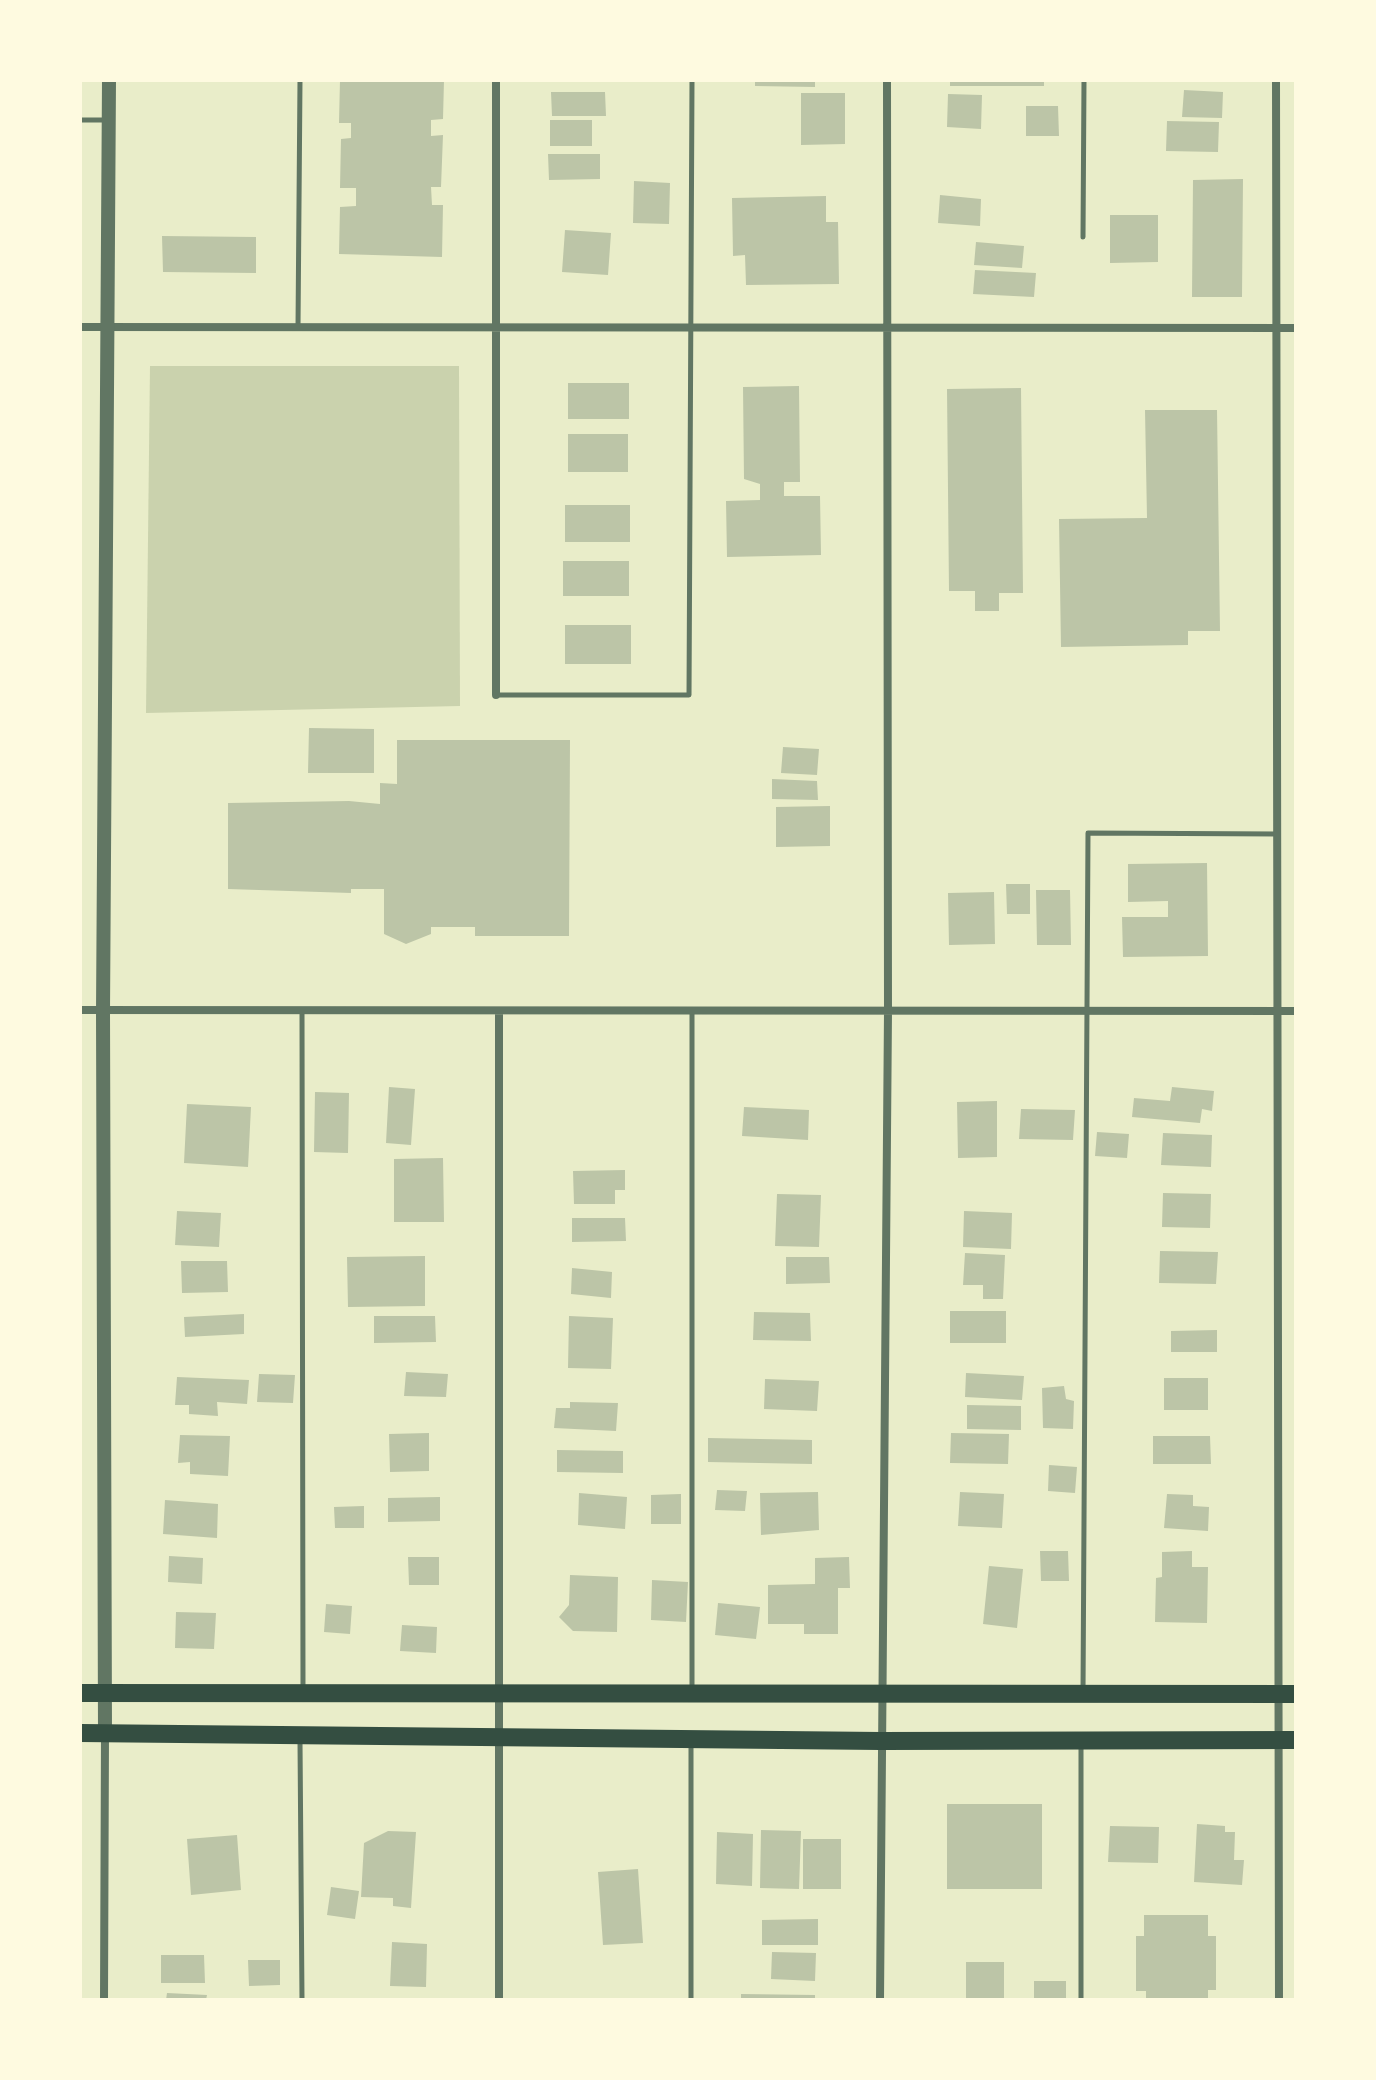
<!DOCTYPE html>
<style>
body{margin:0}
#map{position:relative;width:1376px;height:2080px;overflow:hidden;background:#e9edc9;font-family:Lato,sans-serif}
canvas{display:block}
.frame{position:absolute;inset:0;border:82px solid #fefae0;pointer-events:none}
</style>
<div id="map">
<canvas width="1376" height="2080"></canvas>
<div class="frame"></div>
</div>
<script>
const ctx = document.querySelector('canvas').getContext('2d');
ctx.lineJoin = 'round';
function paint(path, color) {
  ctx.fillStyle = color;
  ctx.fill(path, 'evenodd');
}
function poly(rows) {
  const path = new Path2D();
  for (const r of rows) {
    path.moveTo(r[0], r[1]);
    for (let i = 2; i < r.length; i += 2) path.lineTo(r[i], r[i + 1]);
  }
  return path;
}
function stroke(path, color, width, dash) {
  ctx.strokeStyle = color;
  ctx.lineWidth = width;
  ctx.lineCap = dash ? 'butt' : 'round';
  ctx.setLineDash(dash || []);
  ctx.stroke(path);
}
const green = poly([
 [150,366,459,366,460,706,146,713]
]);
const building = poly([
 [340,80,444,80,443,119,431,120,431,136,443,135,441,187,431,187,432,205,443,205,442,257,339,254,340,207,356,206,356,188,340,188,341,139,351,138,351,123,339,123],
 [755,80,815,80,815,87,755,86],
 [950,80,1044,80,1044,86,950,86],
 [1184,90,1223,92,1222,118,1182,117],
 [551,92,605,92,606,116,552,116],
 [801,93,845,93,845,144,801,145],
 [948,94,982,95,981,129,947,127],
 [1026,106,1058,106,1059,136,1026,136],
 [550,120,592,120,592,146,550,146],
 [1167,121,1219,122,1218,152,1166,151],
 [548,154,600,154,600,179,549,180],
 [1243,179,1242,297,1192,297,1193,180],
 [634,181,670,183,669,224,633,223],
 [940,195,981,199,980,226,938,223],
 [826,196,826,222,838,222,839,284,746,285,745,255,733,256,732,198],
 [1110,215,1158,215,1158,262,1110,263],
 [565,230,611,233,608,275,562,272],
 [162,236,256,237,256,273,163,272],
 [976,242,1024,246,1022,268,974,265],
 [975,270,1036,273,1034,297,973,294],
 [568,383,629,383,629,419,568,419],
 [799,386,800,482,784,482,784,496,820,496,821,555,727,557,726,501,760,500,760,484,744,479,743,387],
 [1021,388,1023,593,999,593,999,611,975,611,975,591,949,591,947,389],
 [1145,410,1217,410,1220,631,1188,631,1188,645,1061,647,1059,519,1147,518],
 [568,434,628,434,628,472,568,472],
 [565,505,630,505,630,542,565,542],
 [563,561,629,561,629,596,563,596],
 [565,625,631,625,631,664,565,664],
 [309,728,374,729,374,773,308,773],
 [397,740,570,740,569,936,475,936,475,927,431,927,431,934,406,944,384,934,384,889,351,889,351,893,228,889,228,803,349,801,380,804,380,783,397,784],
 [783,747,819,749,817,775,781,773],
 [772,779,817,781,818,800,772,799],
 [830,806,830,846,776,847,776,807],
 [1207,863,1208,956,1123,957,1122,917,1168,917,1168,901,1128,902,1128,864],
 [1006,884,1030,884,1030,914,1007,914],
 [1036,890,1070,890,1071,945,1037,945],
 [994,892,995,944,949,945,948,893],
 [389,1087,415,1089,411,1145,386,1143],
 [1172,1087,1214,1091,1212,1111,1202,1109,1200,1123,1132,1117,1134,1098,1170,1101],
 [315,1092,349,1093,348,1153,314,1152],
 [997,1101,997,1157,958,1158,957,1102],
 [187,1104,251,1107,248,1167,184,1163],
 [744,1107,809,1110,808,1140,742,1136],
 [1021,1109,1075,1110,1073,1140,1019,1139],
 [1097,1132,1129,1134,1127,1158,1095,1156],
 [1163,1133,1212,1135,1211,1167,1161,1165],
 [443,1158,444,1222,394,1222,394,1159],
 [625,1170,625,1190,615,1190,615,1204,574,1204,573,1171],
 [1163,1193,1211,1194,1210,1228,1162,1227],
 [777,1194,821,1195,819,1247,775,1246],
 [177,1211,221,1213,219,1247,175,1245],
 [964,1211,1012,1213,1011,1249,963,1247],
 [572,1218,625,1218,626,1241,572,1242],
 [1160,1251,1218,1252,1216,1284,1159,1283],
 [965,1253,1005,1255,1003,1299,983,1299,983,1285,963,1285],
 [425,1256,425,1306,348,1307,347,1257],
 [786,1257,829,1257,830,1283,786,1284],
 [181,1261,227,1261,228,1292,182,1293],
 [572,1268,612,1272,611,1298,571,1294],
 [950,1311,1006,1311,1006,1343,950,1343],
 [754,1312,810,1313,811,1341,753,1340],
 [244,1314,244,1334,185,1337,184,1317],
 [374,1316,435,1316,436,1342,374,1343],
 [569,1316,613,1318,611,1369,568,1368],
 [1217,1330,1217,1352,1171,1352,1171,1331],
 [406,1372,448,1374,446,1397,404,1396],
 [966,1373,1024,1376,1022,1400,965,1397],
 [259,1374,295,1375,293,1403,257,1402],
 [177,1377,249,1380,247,1404,217,1402,218,1416,189,1414,189,1405,175,1405],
 [1164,1378,1208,1378,1208,1410,1164,1410],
 [765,1379,819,1381,817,1411,764,1409],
 [1064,1386,1066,1399,1074,1401,1073,1429,1043,1428,1042,1388],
 [570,1402,618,1403,616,1431,554,1428,556,1408,570,1408],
 [967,1405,1021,1406,1021,1430,967,1429],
 [429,1433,429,1471,390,1472,389,1434],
 [951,1433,1009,1434,1008,1464,950,1463],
 [180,1435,230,1436,228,1476,190,1474,190,1462,178,1463],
 [1153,1436,1210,1436,1211,1464,1153,1464],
 [708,1438,812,1440,812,1464,708,1462],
 [557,1450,623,1451,623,1473,557,1472],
 [1049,1465,1077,1467,1075,1493,1048,1491],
 [717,1490,747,1491,745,1511,715,1510],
 [818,1492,819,1530,761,1535,760,1493],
 [960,1492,1004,1494,1002,1528,958,1526],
 [579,1493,627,1497,625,1529,578,1525],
 [681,1494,681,1524,651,1524,651,1495],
 [1167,1494,1193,1495,1193,1506,1209,1507,1208,1531,1164,1528],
 [440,1497,440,1521,388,1522,388,1498],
 [165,1500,218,1504,217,1538,163,1534],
 [364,1506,364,1528,335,1528,334,1507],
 [1040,1551,1068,1551,1069,1581,1041,1581],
 [1192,1551,1192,1567,1208,1567,1207,1623,1155,1622,1156,1578,1162,1577,1162,1552],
 [169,1556,203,1558,202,1584,168,1582],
 [408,1557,439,1557,439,1585,409,1585],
 [849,1557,850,1588,838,1588,838,1634,804,1634,804,1624,768,1624,768,1585,815,1584,815,1558],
 [989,1566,1023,1569,1017,1628,983,1624],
 [570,1575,618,1577,617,1632,573,1631,559,1617,569,1605],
 [652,1580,688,1582,686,1622,651,1620],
 [718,1603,760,1607,756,1639,715,1635],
 [326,1604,352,1606,350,1634,324,1632],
 [176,1612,216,1613,214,1649,175,1648],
 [402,1625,437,1627,436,1653,400,1651],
 [947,1804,1042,1804,1042,1889,947,1889],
 [1197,1824,1225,1826,1225,1832,1235,1832,1234,1860,1244,1860,1242,1885,1194,1882],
 [1110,1826,1159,1827,1158,1863,1108,1862],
 [761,1830,801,1831,799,1889,760,1888],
 [388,1831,416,1832,411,1908,393,1906,393,1898,361,1897,364,1843],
 [717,1832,753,1834,752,1886,716,1884],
 [237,1835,241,1890,191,1895,187,1839],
 [803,1839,841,1839,841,1889,803,1889],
 [638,1869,643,1943,603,1945,598,1872],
 [331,1887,359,1891,355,1919,327,1915],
 [1144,1915,1208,1915,1208,1936,1216,1936,1216,1990,1208,1990,1208,2000,1146,2000,1146,1991,1136,1991,1136,1936,1144,1936],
 [818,1919,818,1945,762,1945,762,1920],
 [392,1942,427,1944,426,1987,390,1986],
 [772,1952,816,1953,815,1981,771,1979],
 [161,1955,204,1955,205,1983,161,1983],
 [248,1960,280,1960,280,1985,249,1986],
 [966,1962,1004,1962,1004,2000,966,2000],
 [1034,1981,1066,1981,1066,2000,1034,2000],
 [167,1993,207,1995,206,2000,166,2000],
 [741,1994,815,1995,815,2000,741,2000]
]);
const service = poly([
 [80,120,107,120],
 [1083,237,1084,80],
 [298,327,300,80],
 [497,695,689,695,692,80],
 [302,1011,303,1688],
 [692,1011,692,1690],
 [1083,1691,1088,833,1278,834],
 [300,1741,302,2000],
 [691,1745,691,2000],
 [1081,1745,1081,2000]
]);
const minor = poly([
 [496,80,496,695],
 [1276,80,1279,2000],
 [80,327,1296,328],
 [80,1010,1296,1011],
 [499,1011,499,2000],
 [104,2000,105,1733],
 [880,2000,888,1011,887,80]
]);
const tertiary = poly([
 [105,1733,103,1011,109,80]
]);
const primary = poly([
 [80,1693,1296,1694],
 [80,1733,881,1741,1296,1740]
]);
paint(green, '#cad2ad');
paint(building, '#bcc5a7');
stroke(service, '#617663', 5);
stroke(minor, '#617663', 8);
stroke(tertiary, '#617663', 14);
stroke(primary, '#344e41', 18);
</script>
